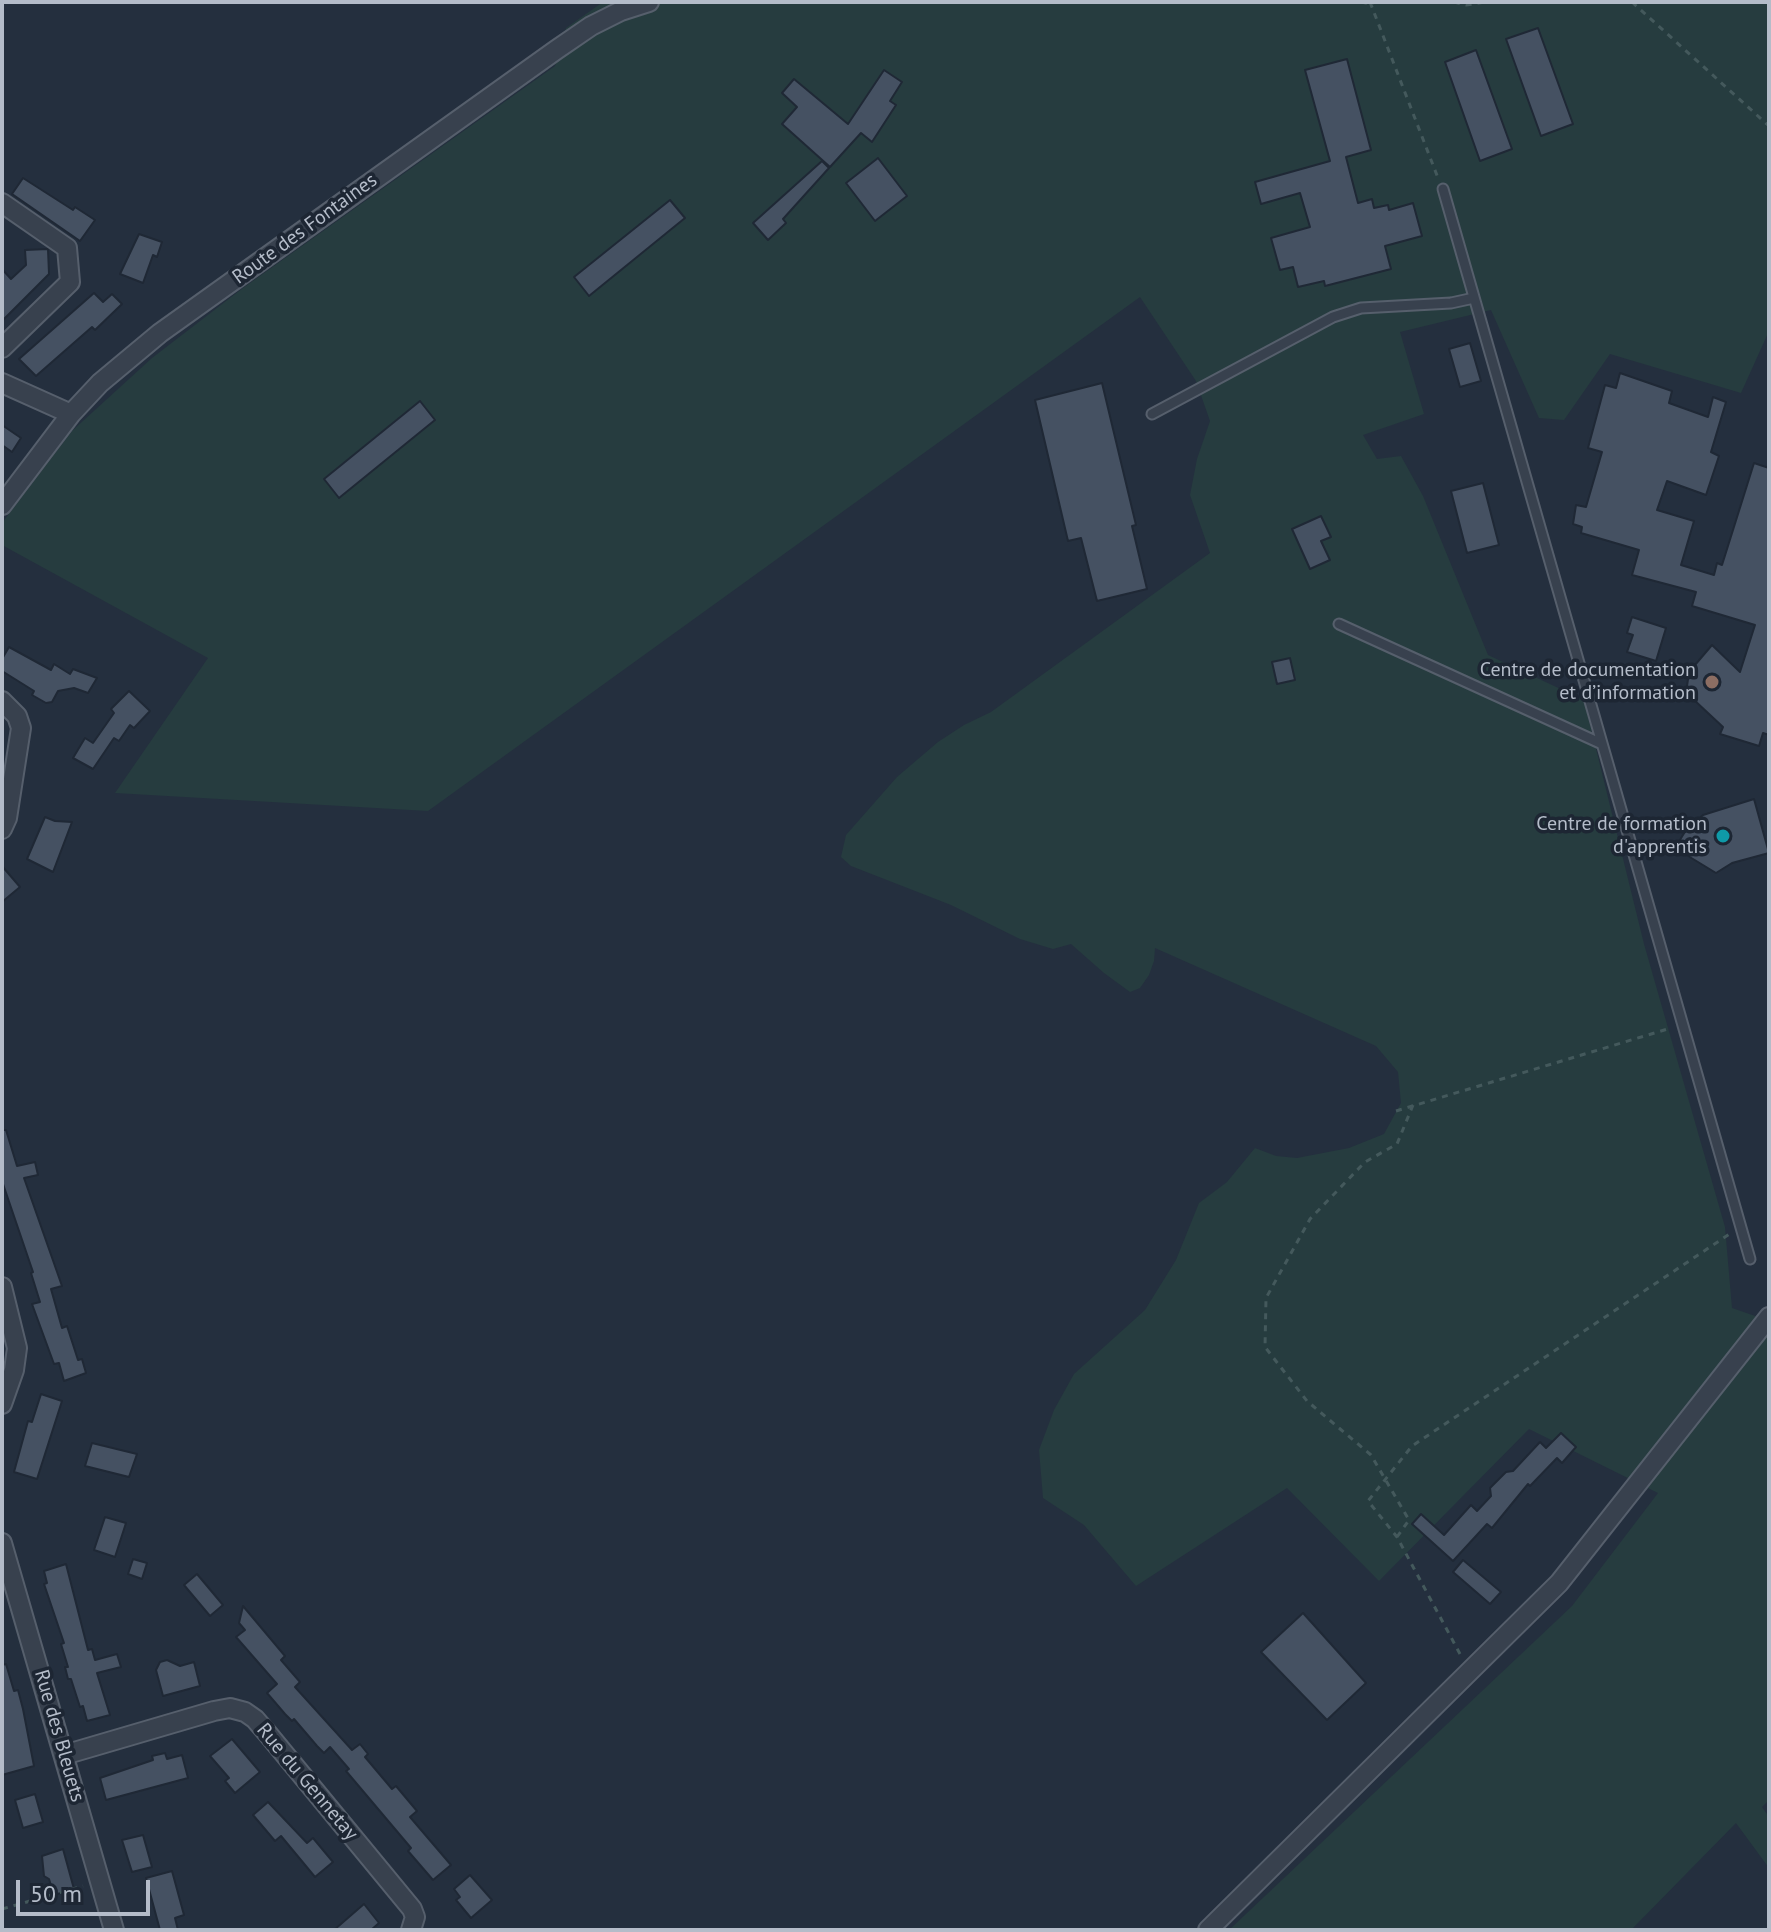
<!DOCTYPE html>
<meta charset="utf-8">
<style>
body{margin:0}
#map{position:relative;width:1771px;height:1932px;overflow:hidden;background:#242f3e;font-family:"PT Sans",sans-serif}
canvas{display:block}
.frame{position:absolute;inset:0;border:4px solid #b4bcc9;pointer-events:none}
.scale{position:absolute;left:16px;top:1880px;width:134px;height:36px;box-sizing:border-box;border:4px solid #b4bcc9;border-top:0;padding-left:10px;font-size:24px;line-height:28px;white-space:nowrap;color:#b4bcc9;-webkit-text-stroke:6px #1d2633;paint-order:stroke}
</style>
<div id="map">
<canvas width="1771" height="1932"></canvas>
<div class="frame"></div>
<div class="scale">50 m</div>
</div>
<script>
const ctx = document.querySelector('canvas').getContext('2d');
ctx.lineJoin = 'round';
function paint(path, color) {
  ctx.fillStyle = color;
  ctx.fill(path, 'evenodd');
}
function poly(rows) {
  const path = new Path2D();
  for (const r of rows) {
    path.moveTo(r[0], r[1]);
    for (let i = 2; i < r.length; i += 2) path.lineTo(r[i], r[i + 1]);
  }
  return path;
}
function stroke(path, color, width, dash) {
  ctx.strokeStyle = color;
  ctx.lineWidth = width;
  ctx.lineCap = dash ? 'butt' : 'round';
  ctx.setLineDash(dash || []);
  ctx.stroke(path);
}
function write(font, color, halo, rows, align = 'center') {
  ctx.font = font + ' "PT Sans",sans-serif';
  ctx.lineWidth = 7;
  ctx.setLineDash([]);
  ctx.textBaseline = 'middle';
  ctx.strokeStyle = halo;
  ctx.fillStyle = color;
  for (const [text, x, y, turn = 0] of rows) {
    ctx.save();
    ctx.translate(x, y);
    ctx.rotate((+turn || 0) * Math.PI / 180);
    ctx.textAlign = isNaN(turn) ? turn : align;
    if (halo) ctx.strokeText(text, 0, 0);
    ctx.fillText(text, 0, 0);
    ctx.restore();
  }
}
const green = poly([
 [603,2,1769,2,1769,331,1741,393,1610,354,1564,420,1539,418,1491,310,1400,332,1424,414,1363,435,1377,459,1401,456,1423,496,1488,655,1584,700,1644,944,1725,1227,1732,1308,1761,1318,1769,1310,1769,1800,1762,1807,1769,1817,1769,1868,1736,1823,1631,1930,1229,1930,1572,1606,1658,1493,1529,1429,1379,1581,1287,1488,1136,1586,1084,1525,1043,1498,1039,1450,1054,1410,1074,1374,1145,1310,1176,1260,1199,1203,1227,1182,1255,1148,1276,1156,1297,1158,1349,1148,1384,1134,1401,1103,1398,1072,1376,1046,1155,948,1154,961,1149,975,1140,988,1130,992,1104,973,1071,944,1053,949,1020,939,951,905,851,866,841,857,846,835,897,777,938,742,964,725,991,712,1210,553,1190,495,1197,459,1210,421,1196,381,1140,297,428,811,115,793,208,658,2,545,2,523,72,431,152,358,243,288,555,66,566,28]
]);
const building = poly([
 [1538,28,1573,124,1541,136,1506,39,1538,28],
 [1476,50,1512,149,1480,161,1445,62,1476,50],
 [1347,59,1371,150,1346,157,1358,203,1372,199,1374,208,1388,205,1389,210,1413,203,1422,236,1385,246,1391,269,1325,286,1324,281,1298,287,1293,267,1280,270,1271,238,1310,227,1300,193,1261,204,1255,182,1330,161,1305,70,1347,59],
 [884,70,902,82,890,101,896,105,872,142,861,133,830,167,782,124,797,107,782,93,794,79,848,124,884,70],
 [878,158,907,196,875,221,846,183,878,158],
 [822,161,829,168,783,219,786,223,768,240,753,223,822,161],
 [23,178,73,210,75,207,95,220,80,241,12,194,23,178],
 [670,200,685,218,589,296,574,277,670,200],
 [139,234,162,242,157,257,153,255,143,283,120,274,139,234],
 [48,249,49,274,2,321,2,269,11,279,26,265,25,250,48,249],
 [94,293,103,302,112,294,122,304,95,330,92,327,36,376,19,359,94,293],
 [1470,343,1481,381,1460,387,1449,349,1470,343],
 [1620,373,1672,391,1669,403,1708,417,1713,397,1726,402,1711,452,1719,456,1706,495,1667,481,1657,510,1694,521,1681,565,1714,575,1717,563,1722,565,1754,463,1769,468,1769,735,1763,733,1759,746,1720,734,1723,727,1693,699,1687,686,1689,672,1712,645,1740,672,1755,625,1692,606,1696,592,1632,575,1639,550,1581,533,1582,527,1573,524,1576,505,1586,507,1602,452,1588,448,1605,385,1616,388,1620,373],
 [1102,383,1136,525,1132,526,1147,589,1097,601,1081,538,1068,541,1035,400,1102,383],
 [420,401,435,420,339,498,324,479,420,401],
 [2,425,21,438,12,452,2,445,2,425],
 [1483,483,1499,545,1467,553,1451,491,1483,483],
 [1321,516,1331,537,1321,541,1330,560,1310,569,1292,529,1321,516],
 [1632,617,1666,628,1656,661,1627,652,1633,635,1627,633,1632,617],
 [9,647,51,670,54,664,70,674,73,669,97,678,88,693,74,688,58,691,52,702,46,703,32,695,34,691,2,671,2,659,9,647],
 [1290,658,1295,680,1277,684,1272,662,1290,658],
 [129,691,150,711,134,728,130,725,119,741,114,738,93,769,73,758,85,738,93,743,114,713,111,709,129,691],
 [1754,799,1769,853,1732,863,1716,873,1675,848,1686,830,1703,815,1754,799],
 [45,817,55,821,72,822,53,872,27,859,45,817],
 [2,866,20,887,2,902,2,866],
 [2,1130,6,1130,17,1166,35,1162,38,1175,24,1178,62,1286,51,1289,62,1328,67,1326,78,1360,82,1359,86,1373,64,1381,59,1363,54,1364,32,1304,40,1302,31,1273,33,1272,2,1181,2,1130],
 [41,1394,62,1401,37,1479,14,1472,28,1421,32,1422,41,1394],
 [1561,1433,1576,1447,1562,1463,1557,1458,1530,1486,1528,1484,1492,1528,1487,1524,1453,1561,1412,1524,1421,1514,1444,1535,1471,1505,1477,1511,1491,1496,1490,1488,1506,1472,1513,1471,1540,1442,1546,1448,1561,1433],
 [92,1443,137,1454,129,1477,85,1466,92,1443],
 [105,1517,126,1523,115,1557,94,1550,105,1517],
 [133,1559,147,1563,142,1579,128,1574,133,1559],
 [1463,1560,1501,1592,1490,1604,1453,1572,1463,1560],
 [66,1564,88,1650,92,1649,95,1660,117,1654,121,1667,97,1673,110,1715,87,1721,83,1706,80,1707,71,1679,68,1679,65,1667,68,1667,61,1644,64,1643,44,1584,47,1583,44,1571,66,1564],
 [197,1574,223,1605,210,1616,184,1585,197,1574],
 [243,1606,285,1656,281,1660,300,1682,295,1687,352,1750,360,1744,368,1754,365,1757,392,1789,396,1786,417,1811,410,1817,451,1865,433,1880,408,1851,411,1848,346,1771,349,1769,330,1747,324,1753,317,1746,294,1719,292,1721,285,1714,267,1693,277,1684,236,1637,245,1630,239,1623,243,1606],
 [1303,1613,1366,1683,1327,1720,1261,1652,1303,1613],
 [167,1660,180,1666,194,1662,200,1686,163,1696,156,1670,160,1662,167,1660],
 [6,1664,14,1691,18,1690,23,1709,34,1766,2,1775,2,1665,6,1664],
 [232,1739,260,1772,235,1793,225,1781,229,1778,210,1756,232,1739],
 [165,1753,167,1759,182,1755,188,1778,106,1800,100,1778,153,1760,152,1756,165,1753],
 [35,1794,43,1822,23,1828,15,1800,35,1794],
 [268,1802,307,1843,313,1838,333,1862,315,1877,281,1836,275,1841,253,1815,268,1802],
 [143,1835,152,1867,132,1872,122,1840,143,1835],
 [63,1849,74,1889,54,1895,49,1879,44,1876,42,1856,63,1849],
 [172,1871,184,1915,175,1918,178,1930,160,1930,146,1878,172,1871],
 [470,1875,492,1900,471,1918,456,1900,460,1897,454,1889,470,1875],
 [364,1904,379,1923,371,1930,334,1930,364,1904]
]);
const path = poly([
 [1361,2,1371,4,1375,2],
 [1370,2,1438,178],
 [1454,2,1466,5,1486,2],
 [1632,2,1769,126],
 [1396,1111,1671,1028],
 [1397,1537,1409,1520,1371,1455,1307,1401,1265,1347,1266,1298,1310,1219,1365,1162,1397,1144,1413,1105],
 [1460,1654,1397,1537,1368,1501,1412,1446,1731,1233],
 [2,1909,83,1886]
]);
const service = poly([
 [1443,189,1750,1259],
 [1152,414,1333,317,1361,308,1451,303,1474,298],
 [1339,624,1602,744]
]);
const minor = poly([
 [2,203,67,248,70,282,2,348],
 [2,383,71,414],
 [2,505,71,414,100,383,160,333,556,50,591,26,621,11,649,2],
 [2,701,17,716,21,728,7,818,2,829],
 [2,1287,17,1348,14,1370,2,1404],
 [2,1543,114,1930],
 [64,1755,214,1711,230,1708,245,1712,255,1719,268,1734,412,1909,415,1917,411,1930],
 [1208,1930,1559,1583,1769,1317]
]);
const markers = [
 [1712,682,8,"#8d6e63"],
 [1723,836,8,"#0f9aa8"]
];
const streetNames = [
 ["Route des Fontaines",305,229,-36],
 ["Rue des Bleuets",59,1736,74],
 ["Rue du Gennetay",307,1782,50]
];
const poiNames = [
 ["Centre de documentation",1696,670],
 ["et d’information",1696,693],
 ["Centre de formation",1707,824],
 ["d'apprentis",1707,847]
];
paint(green, '#263c3f');
paint(building, '#455162');
stroke(building, '#1f2835', 2);
stroke(service, '#565f6c', 13);
stroke(minor, '#565f6c', 22);
stroke(path, '#44595c', 3, [6, 6]);
stroke(service, '#38414e', 9);
stroke(minor, '#38414e', 18);
for (const [x, y, r, color] of markers) {
  const dot = new Path2D();
  dot.arc(x, y, r, 0, 2 * Math.PI);
  ctx.fillStyle = color;
  ctx.fill(dot);
  stroke(dot, '#1d2633', 3);
}
write('20px', '#b4bcc9', '#1d2633', streetNames);
write('20px', '#b4bcc9', '#1d2633', poiNames, 'right');
</script>
